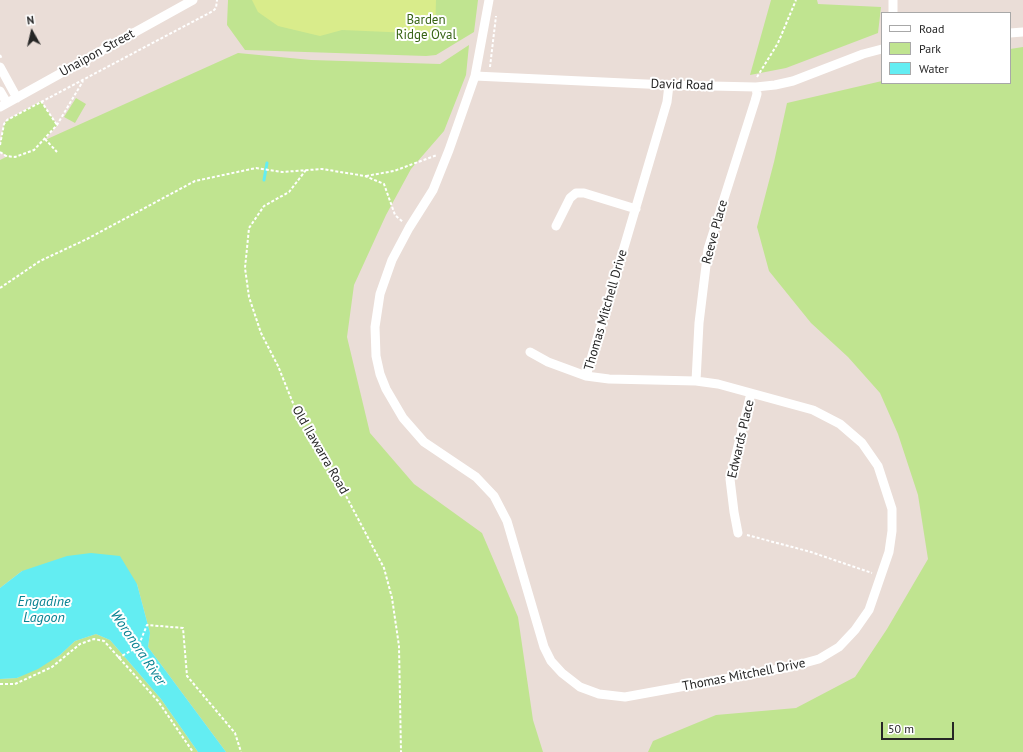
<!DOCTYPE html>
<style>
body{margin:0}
#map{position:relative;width:1023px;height:752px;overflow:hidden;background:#eaddd7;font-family:"PT Sans",sans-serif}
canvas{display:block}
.legend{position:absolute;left:881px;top:12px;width:130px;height:72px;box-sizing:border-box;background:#fff;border:1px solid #a8a8a8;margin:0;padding:5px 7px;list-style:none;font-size:12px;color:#262626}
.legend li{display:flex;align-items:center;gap:8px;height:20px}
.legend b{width:20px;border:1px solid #a8a8a8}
.north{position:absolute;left:12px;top:12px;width:40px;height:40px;-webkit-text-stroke:3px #fff;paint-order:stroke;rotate:352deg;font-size:11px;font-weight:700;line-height:16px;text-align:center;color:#262626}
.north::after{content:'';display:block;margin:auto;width:14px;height:18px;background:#262626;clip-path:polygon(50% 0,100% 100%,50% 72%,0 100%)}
.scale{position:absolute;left:881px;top:722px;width:73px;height:18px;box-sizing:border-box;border:2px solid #262626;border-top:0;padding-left:5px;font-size:12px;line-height:14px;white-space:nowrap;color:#262626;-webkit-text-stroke:3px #fff;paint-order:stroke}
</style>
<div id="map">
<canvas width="1023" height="752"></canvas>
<ul class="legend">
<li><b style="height:5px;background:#fff"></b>Road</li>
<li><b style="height:11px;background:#c0e490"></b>Park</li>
<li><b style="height:11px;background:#63edf2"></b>Water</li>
</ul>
<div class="north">N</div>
<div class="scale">50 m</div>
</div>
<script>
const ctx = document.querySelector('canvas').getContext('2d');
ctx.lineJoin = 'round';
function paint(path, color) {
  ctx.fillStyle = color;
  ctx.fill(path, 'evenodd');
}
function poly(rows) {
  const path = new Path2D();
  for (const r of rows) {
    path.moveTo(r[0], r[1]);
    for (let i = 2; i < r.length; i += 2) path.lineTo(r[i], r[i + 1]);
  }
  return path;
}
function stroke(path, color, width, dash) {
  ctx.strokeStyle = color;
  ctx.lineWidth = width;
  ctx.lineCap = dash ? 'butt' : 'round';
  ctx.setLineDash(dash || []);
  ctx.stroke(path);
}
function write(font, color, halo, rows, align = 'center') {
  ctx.font = font + ' "PT Sans",sans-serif';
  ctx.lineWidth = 4;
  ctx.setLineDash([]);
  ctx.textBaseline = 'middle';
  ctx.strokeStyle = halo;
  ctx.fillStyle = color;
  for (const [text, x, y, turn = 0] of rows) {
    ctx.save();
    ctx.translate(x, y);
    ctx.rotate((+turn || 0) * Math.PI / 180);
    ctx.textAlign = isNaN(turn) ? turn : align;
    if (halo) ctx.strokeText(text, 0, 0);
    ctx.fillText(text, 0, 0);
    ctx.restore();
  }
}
const green = poly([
 [228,0,478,0,474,32,436,55,426,56,245,50,227,25],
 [771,0,817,0,818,4,881,7,878,33,786,68,750,75],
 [469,45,466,75,444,131,411,169,386,215,354,285,347,337,370,433,414,484,482,533,518,617,533,720,543,752,226,752,148,647,150,633,137,584,22,571,0,588,0,160,8,156,0,152,0,145,4,124,7,120,41,101,57,125,45,140,238,53,311,60,440,64],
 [1023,47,1023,752,648,752,653,741,716,715,796,708,855,677,887,629,928,559,918,495,898,434,880,393,848,357,811,323,769,271,757,227,774,162,787,103,882,81,882,83,1010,83,1010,49],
 [76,98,86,104,75,123,64,117],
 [96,634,110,640,161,699,198,752,0,752,0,679,17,678,60,655,75,641]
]);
const pitch = poly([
 [252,0,436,0,435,34,342,30,320,36,278,26,258,12]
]);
const water = poly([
 [91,553,120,556,137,584,150,633,148,647,226,752,198,752,161,699,110,640,96,634,75,641,60,655,38,669,17,678,0,679,0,588,22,571,67,556]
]);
const stream = poly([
 [264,180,267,163]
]);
const path = poly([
 [0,55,2,59],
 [490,67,496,16],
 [757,77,778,43,796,0],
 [41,101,57,125],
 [45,139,57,152],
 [0,145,4,124,7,120,213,11,216,8,217,0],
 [0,152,6,156,15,157,34,150,57,125,83,81],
 [306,170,289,192,264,206,249,228,245,268,249,297,261,333,278,366,297,413,335,475,384,568,392,598,399,646,401,752],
 [366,176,394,171,437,155],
 [0,288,40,261,87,239,195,181,256,168,282,172,322,169,365,176,384,184,395,215,403,222],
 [747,535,811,552,872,573],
 [118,658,138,647,147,625,183,628,187,676,235,733,241,752],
 [0,684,15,684,52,667,80,644,94,639,104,641,158,701,193,752]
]);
const street = poly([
 [489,0,475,76,449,150,433,190,409,228,392,260,380,294,375,327,376,356,380,374,386,389,403,418,424,442,476,477,494,496,507,521,544,647,551,661,562,673,580,687,599,694,625,697,790,667,819,659,839,647,855,630,869,610,889,552,892,531,892,509,878,466,862,443,840,424,813,410,718,384,696,381,609,379,586,376,667,102,669,85],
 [893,13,893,0],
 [1010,33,1023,32],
 [0,67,17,98],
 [475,76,667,85,756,87,775,85,793,81,863,54,882,49],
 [0,91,7,103],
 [0,107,193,0],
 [556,226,570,198,576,193,584,193,636,209],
 [530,352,548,362,586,376],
 [696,381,699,323,708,249,755,101,757,94,756,87],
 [738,533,734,512,730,479,751,393]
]);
const parkNames = [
 ["Barden",426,20],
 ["Ridge Oval",426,35]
];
const streetNames = [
 ["Unaipon Street",97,53,-29],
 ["David Road",682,85,2],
 ["Reeve Place",715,232,-75],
 ["Thomas Mitchell Drive",606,310,-74],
 ["Edwards Place",741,439,-77],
 ["Old Ilawarra Road",320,450,60],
 ["Thomas Mitchell Drive",744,675,-11]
];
const waterNames = [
 ["Engadine",44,602],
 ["Lagoon",44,618],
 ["Woronora River",138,648,56]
];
paint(green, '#c0e490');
paint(pitch, '#d9ec8b');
paint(water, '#63edf2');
stroke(stream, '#63edf2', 3);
stroke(path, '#fff', 2, [3, 2]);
stroke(street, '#fff', 9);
write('13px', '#386416', '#fff', parkNames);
write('13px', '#262626', '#fff', streetNames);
write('italic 14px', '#088292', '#fff', waterNames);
</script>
